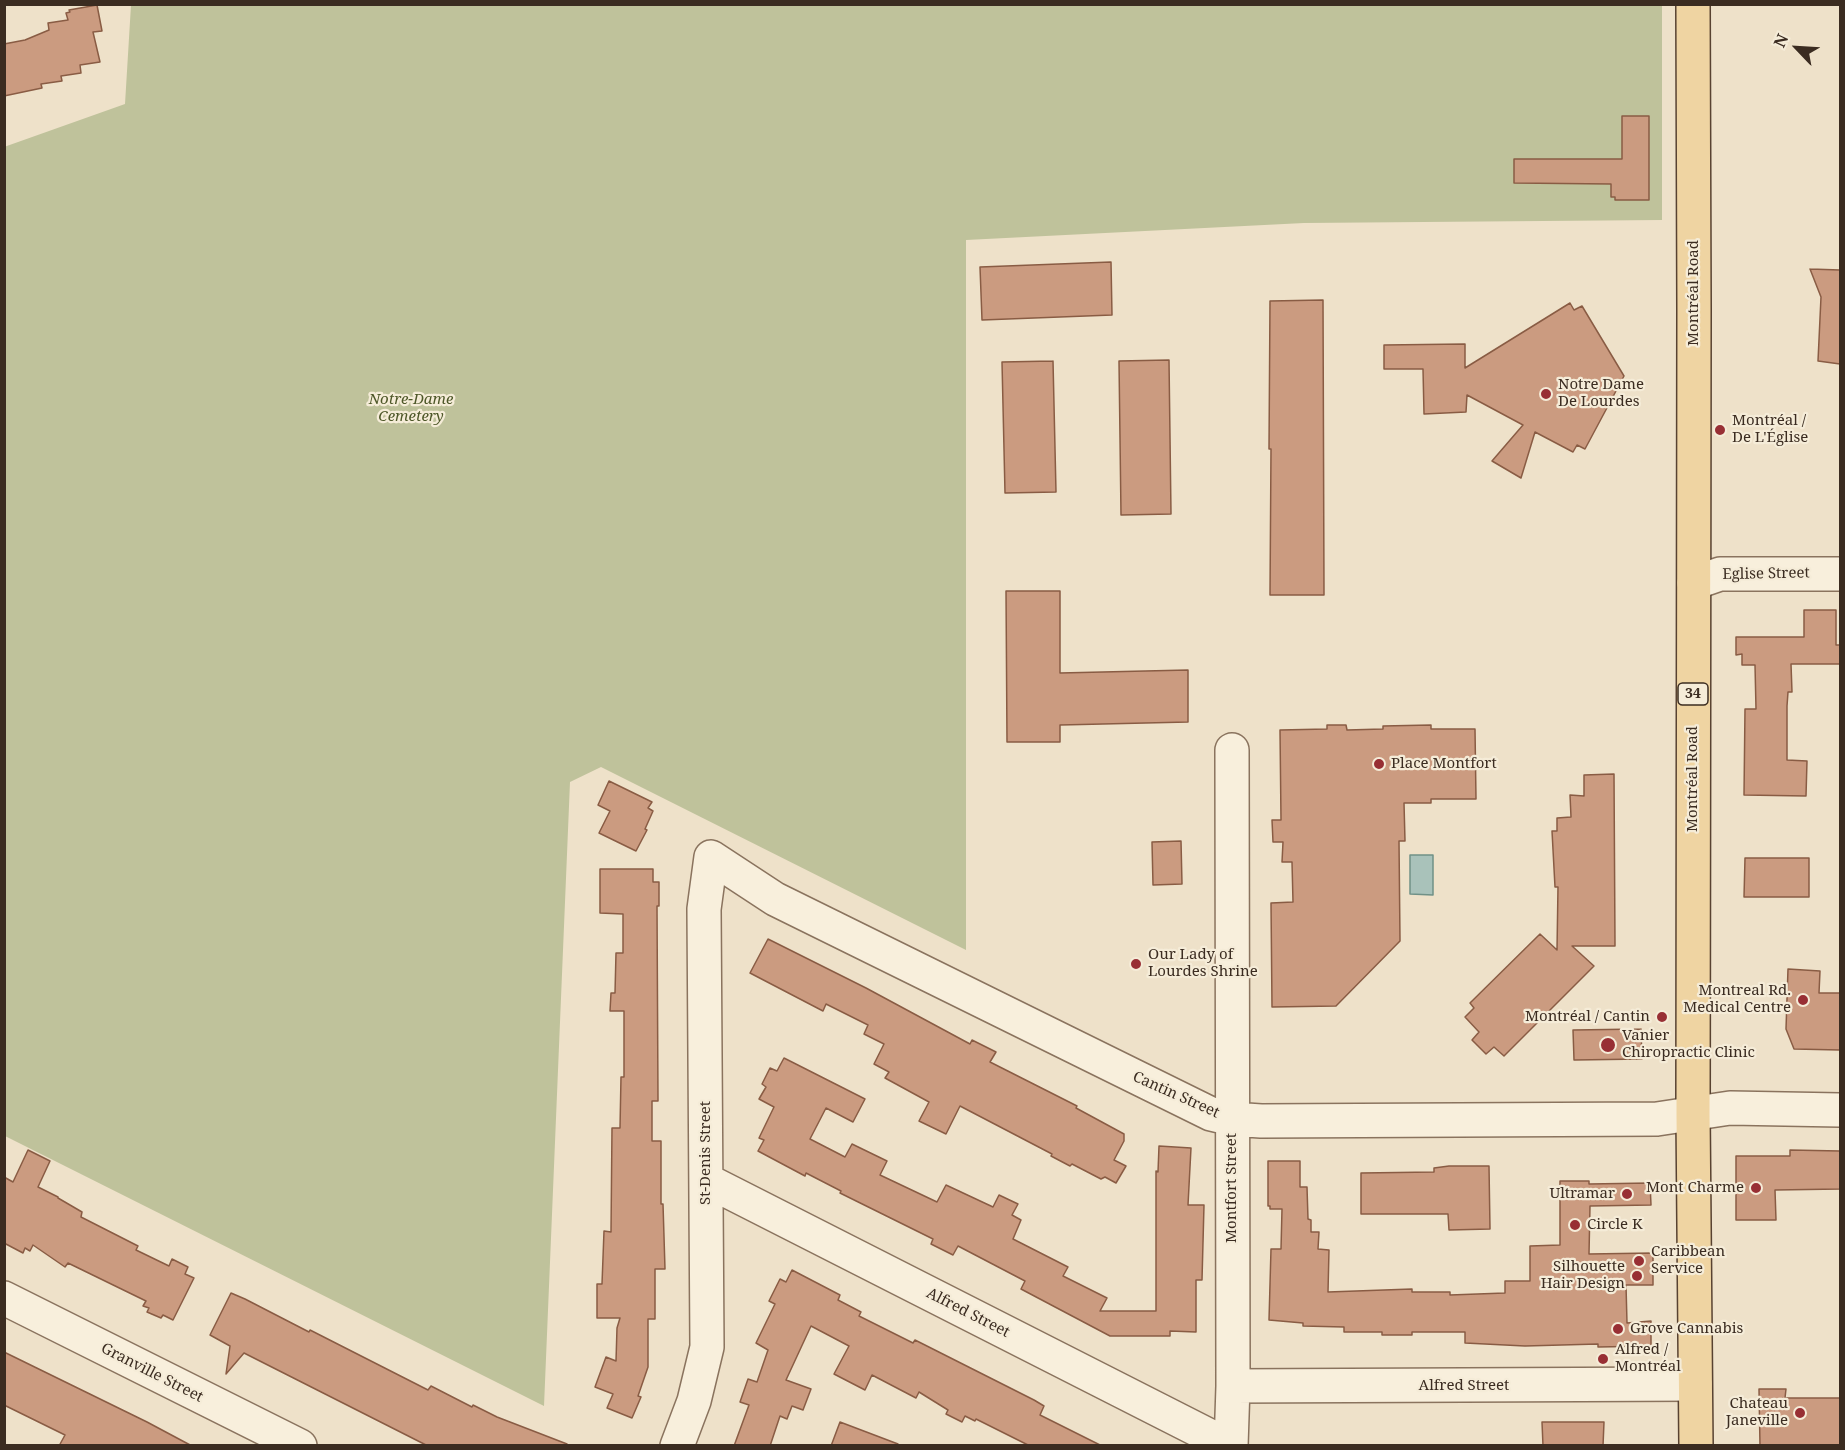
<!DOCTYPE html>
<meta charset="utf-8">
<style>
body{margin:0}
#map{position:relative;width:1845px;height:1450px;overflow:hidden;background:#eee1c9;font-family:"Noto Serif",serif}
canvas{display:block}
.frame{position:absolute;inset:0;border:6px solid #3b2c21;pointer-events:none}
.north{position:absolute;left:1767px;top:18px;width:60px;height:60px;-webkit-text-stroke:4px #f5ecd8;paint-order:stroke;rotate:295deg;font-size:16px;font-weight:700;line-height:24px;text-align:center;color:#3b2c21}
.north::after{content:'';display:block;margin:auto;width:21px;height:27px;background:#3b2c21;clip-path:polygon(50% 0,100% 100%,50% 72%,0 100%)}
</style>
<div id="map">
<canvas width="1845" height="1450"></canvas>
<div class="frame"></div>
<div class="north">N</div>
</div>
<script>
const ctx = document.querySelector('canvas').getContext('2d');
ctx.lineJoin = 'round';
function paint(path, color) {
  ctx.fillStyle = color;
  ctx.fill(path, 'evenodd');
}
function poly(rows) {
  const path = new Path2D();
  for (const r of rows) {
    path.moveTo(r[0], r[1]);
    for (let i = 2; i < r.length; i += 2) path.lineTo(r[i], r[i + 1]);
  }
  return path;
}
function stroke(path, color, width, dash) {
  ctx.strokeStyle = color;
  ctx.lineWidth = width;
  ctx.lineCap = dash ? 'butt' : 'round';
  ctx.setLineDash(dash || []);
  ctx.stroke(path);
}
function write(font, color, halo, rows, align = 'center') {
  ctx.font = font + ' "Noto Serif",serif';
  ctx.lineWidth = 4.5;
  ctx.setLineDash([]);
  ctx.textBaseline = 'middle';
  ctx.strokeStyle = halo;
  ctx.fillStyle = color;
  for (const [text, x, y, turn = 0] of rows) {
    ctx.save();
    ctx.translate(x, y);
    ctx.rotate((+turn || 0) * Math.PI / 180);
    ctx.textAlign = isNaN(turn) ? turn : align;
    if (halo) ctx.strokeText(text, 0, 0);
    ctx.fillText(text, 0, 0);
    ctx.restore();
  }
}
const cemetery = poly([
 [131,5,1662,5,1662,220,1304,223,966,240,966,950,601,767,570,782,544,1406,5,1136,4,147,125,104]
]);
const water = poly([
 [1410,855,1433,855,1433,895,1410,894,1410,855]
]);
const building = poly([
 [97,5,102,31,93,32,100,62,80,65,81,73,61,76,62,81,41,84,42,88,4,96,4,44,25,40,49,30,48,23,68,20,66,13,70,12,69,10,97,5],
 [1622,116,1649,116,1649,200,1615,200,1615,197,1611,197,1611,184,1514,183,1514,159,1622,159,1622,116],
 [1111,262,1112,315,982,320,980,267,1111,262],
 [1810,269,1840,270,1840,364,1818,361,1821,297,1810,269],
 [1323,300,1324,595,1270,595,1271,449,1269,449,1270,301,1323,300],
 [1570,303,1574,310,1582,306,1624,376,1585,449,1577,445,1573,452,1535,432,1521,478,1492,461,1523,425,1467,395,1466,412,1424,414,1423,369,1384,369,1384,345,1465,344,1465,368,1570,303],
 [1169,360,1171,514,1121,515,1119,361,1169,360],
 [1053,361,1056,492,1005,493,1002,362,1053,361],
 [1006,591,1060,591,1060,673,1188,670,1188,722,1060,725,1060,742,1007,742,1006,591],
 [1804,610,1836,610,1836,645,1840,645,1840,664,1791,664,1792,692,1788,692,1787,706,1787,760,1807,761,1806,796,1744,795,1745,709,1756,709,1755,665,1742,665,1742,654,1736,655,1736,637,1804,637,1804,610],
 [1327,725,1346,725,1347,730,1383,729,1383,726,1431,725,1431,729,1475,729,1476,799,1431,799,1431,803,1404,803,1405,841,1399,841,1400,941,1336,1006,1272,1007,1271,903,1293,902,1292,862,1282,862,1283,842,1273,842,1272,820,1281,820,1280,730,1327,729,1327,725],
 [1614,774,1615,946,1572,946,1594,966,1504,1056,1494,1047,1486,1054,1472,1040,1479,1032,1465,1017,1474,1008,1470,1003,1540,934,1557,950,1558,887,1555,887,1552,831,1557,831,1557,818,1571,817,1570,795,1584,796,1584,775,1614,774],
 [609,781,652,802,648,808,653,811,645,829,647,830,636,851,599,833,610,811,598,805,609,781],
 [1181,841,1182,884,1153,885,1152,842,1181,841],
 [1745,858,1809,858,1809,897,1744,897,1745,858],
 [600,869,653,869,653,882,659,882,659,906,657,906,658,1101,652,1101,652,1141,661,1141,661,1204,663,1204,665,1269,655,1269,655,1319,648,1319,648,1367,638,1396,641,1397,632,1418,607,1408,613,1394,595,1387,606,1357,616,1361,617,1328,620,1318,597,1318,597,1284,602,1284,604,1231,611,1232,612,1128,620,1128,621,1077,624,1077,624,1011,610,1011,611,993,615,993,616,953,623,953,623,914,600,913,600,869],
 [768,939,866,988,970,1044,972,1040,996,1052,990,1062,1077,1106,1076,1108,1124,1134,1124,1141,1114,1160,1126,1166,1116,1183,1105,1177,1101,1179,1072,1164,1070,1166,1051,1156,1052,1154,960,1106,946,1134,919,1121,929,1102,885,1078,889,1072,874,1064,884,1044,864,1034,868,1025,826,1004,823,1011,750,973,768,939],
 [1788,969,1820,971,1819,993,1840,993,1840,1050,1794,1049,1786,1029,1788,969],
 [1641,1029,1642,1059,1574,1060,1573,1030,1641,1029],
 [784,1058,865,1099,853,1122,826,1108,810,1139,845,1157,852,1144,887,1161,880,1175,937,1202,946,1185,993,1207,999,1195,1018,1204,1012,1215,1021,1220,1013,1239,1068,1267,1063,1276,1107,1298,1100,1311,1156,1311,1156,1171,1158,1172,1159,1146,1191,1148,1188,1205,1204,1205,1202,1280,1196,1280,1196,1332,1170,1331,1170,1336,1110,1336,1021,1289,1025,1281,958,1246,953,1255,931,1244,933,1239,840,1193,841,1191,806,1173,805,1176,758,1151,764,1140,759,1138,774,1107,759,1099,766,1087,762,1084,770,1068,777,1071,784,1058],
 [28,1150,50,1161,38,1187,58,1197,58,1198,82,1212,81,1217,138,1246,136,1250,169,1266,172,1259,188,1267,185,1274,194,1278,173,1320,163,1315,161,1318,147,1312,149,1308,143,1306,146,1301,68,1263,65,1267,33,1245,30,1251,25,1248,23,1253,4,1243,4,1177,13,1182,28,1150],
 [1790,1150,1840,1151,1840,1189,1775,1190,1776,1220,1736,1220,1736,1156,1790,1156,1790,1150],
 [1268,1161,1300,1161,1300,1187,1307,1187,1308,1219,1311,1220,1311,1232,1319,1232,1318,1249,1329,1250,1328,1292,1412,1289,1412,1292,1450,1292,1450,1295,1505,1293,1505,1281,1530,1281,1530,1246,1560,1245,1560,1181,1589,1181,1589,1184,1650,1183,1651,1205,1590,1206,1589,1254,1653,1253,1653,1285,1626,1285,1627,1323,1651,1321,1651,1346,1598,1347,1598,1344,1525,1346,1465,1343,1465,1332,1412,1332,1412,1335,1382,1335,1382,1332,1344,1332,1344,1327,1303,1326,1303,1323,1269,1320,1271,1249,1281,1249,1282,1209,1270,1209,1270,1206,1268,1206,1268,1161],
 [1449,1166,1489,1166,1490,1229,1449,1230,1448,1214,1361,1214,1361,1173,1434,1172,1434,1168,1449,1166],
 [792,1270,840,1295,838,1300,861,1312,859,1316,913,1343,915,1340,1034,1400,1044,1406,1040,1415,1102,1446,1030,1446,976,1419,975,1421,965,1416,962,1422,946,1414,948,1410,919,1392,916,1398,872,1375,865,1390,834,1374,849,1346,811,1326,786,1380,811,1389,803,1410,792,1406,787,1419,780,1416,770,1446,734,1446,749,1405,740,1402,748,1379,757,1382,768,1350,756,1343,775,1304,769,1301,780,1279,786,1282,792,1270],
 [231,1293,245,1299,309,1332,310,1330,428,1390,431,1386,472,1407,473,1405,497,1417,567,1444,567,1446,428,1446,244,1353,226,1374,230,1346,210,1335,231,1293],
 [4,1352,147,1422,192,1446,59,1446,65,1435,4,1405,4,1352],
 [1759,1389,1786,1389,1785,1398,1840,1398,1840,1446,1760,1446,1759,1389],
 [840,1422,898,1444,897,1446,831,1446,840,1422],
 [1542,1422,1604,1422,1603,1446,1543,1446,1542,1422]
]);
const minor = poly([
 [1694,583,1720,574,1840,574],
 [706,1180,1202,1432,1212,1437,1231,1441],
 [4,1298,300,1446],
 [1233,1386,1695,1384],
 [677,1446,694,1401,707,1347,704,909,711,857,775,899,1211,1114,1232,1119,1261,1121,1657,1119,1730,1108,1840,1110],
 [1231,1446,1233,1386,1232,750]
]);
const major = poly([
 [1693,4,1694,310,1693,1114,1696,1446]
]);
const markers = [
 [1546,394,6,"#982f34"],
 [1720,430,6,"#982f34"],
 [1379,764,6,"#982f34"],
 [1136,964,6,"#982f34"],
 [1803,1000,6,"#982f34"],
 [1662,1017,6,"#982f34"],
 [1608,1045,8,"#982f34"],
 [1756,1188,6,"#982f34"],
 [1627,1194,6,"#982f34"],
 [1575,1225,6,"#982f34"],
 [1639,1261,6,"#982f34"],
 [1637,1276,6,"#982f34"],
 [1618,1329,6,"#982f34"],
 [1603,1359,6,"#982f34"],
 [1800,1413,6,"#982f34"]
];
const shields = [
 [1693,694,30]
];
const shieldNames = [
 ["34",1693,694]
];
const streetNames = [
 ["Montréal Road",1694,293,-90],
 ["Eglise Street",1766,574,-1],
 ["Montréal Road",1693,779,-90],
 ["Cantin Street",1176,1095,24],
 ["St-Denis Street",706,1153,-90],
 ["Montfort Street",1232,1188,-90],
 ["Alfred Street",968,1313,27],
 ["Granville Street",152,1373,27],
 ["Alfred Street",1464,1386]
];
const poiNames = [
 ["Notre Dame",1558,385],
 ["De Lourdes",1558,402],
 ["Montréal /",1732,421],
 ["De L'Église",1732,438],
 ["Place Montfort",1391,764],
 ["Our Lady of",1148,955],
 ["Lourdes Shrine",1148,972],
 ["Montreal Rd.",1791,991,"right"],
 ["Medical Centre",1791,1008,"right"],
 ["Montréal / Cantin",1650,1017,"right"],
 ["Vanier",1622,1036],
 ["Chiropractic Clinic",1622,1053],
 ["Mont Charme",1744,1188,"right"],
 ["Ultramar",1615,1194,"right"],
 ["Circle K",1587,1225],
 ["Caribbean",1651,1252],
 ["Service",1651,1269],
 ["Silhouette",1625,1267,"right"],
 ["Hair Design",1625,1284,"right"],
 ["Grove Cannabis",1630,1329],
 ["Alfred /",1615,1350],
 ["Montréal",1615,1367],
 ["Chateau",1788,1404,"right"],
 ["Janeville",1788,1421,"right"]
];
const parkNames = [
 ["Notre-Dame",411,400],
 ["Cemetery",411,417]
];
paint(cemetery, '#bfc29b');
paint(water, '#a9c2ba');
stroke(water, '#709187', 1.5);
paint(building, '#cb9b80');
stroke(building, '#895c44', 1.5);
stroke(minor, '#8a735e', 36);
stroke(major, '#584231', 36);
stroke(minor, '#f8efdc', 33);
stroke(major, '#efd4a2', 33);
for (const [x, y, r, color] of markers) {
  const dot = new Path2D();
  dot.arc(x, y, r, 0, 2 * Math.PI);
  ctx.fillStyle = color;
  ctx.fill(dot);
  stroke(dot, '#f5ecd8', 2);
}
for (const [x, y, w] of shields) {
  const box = new Path2D();
  box.roundRect(x - w / 2, y - 11, w, 22, 4.5);
  ctx.fillStyle = '#f5ecd8';
  ctx.fill(box);
  stroke(box, '#3b2c21', 1.5);
}
write('bold 14px', '#3b2c21', null, shieldNames);
write('15px', '#3b2c21', '#f5ecd8', streetNames);
write('15px', '#3b2c21', '#f5ecd8', poiNames, 'left');
write('italic 15px', '#4d5728', '#f5ecd8', parkNames);
</script>
